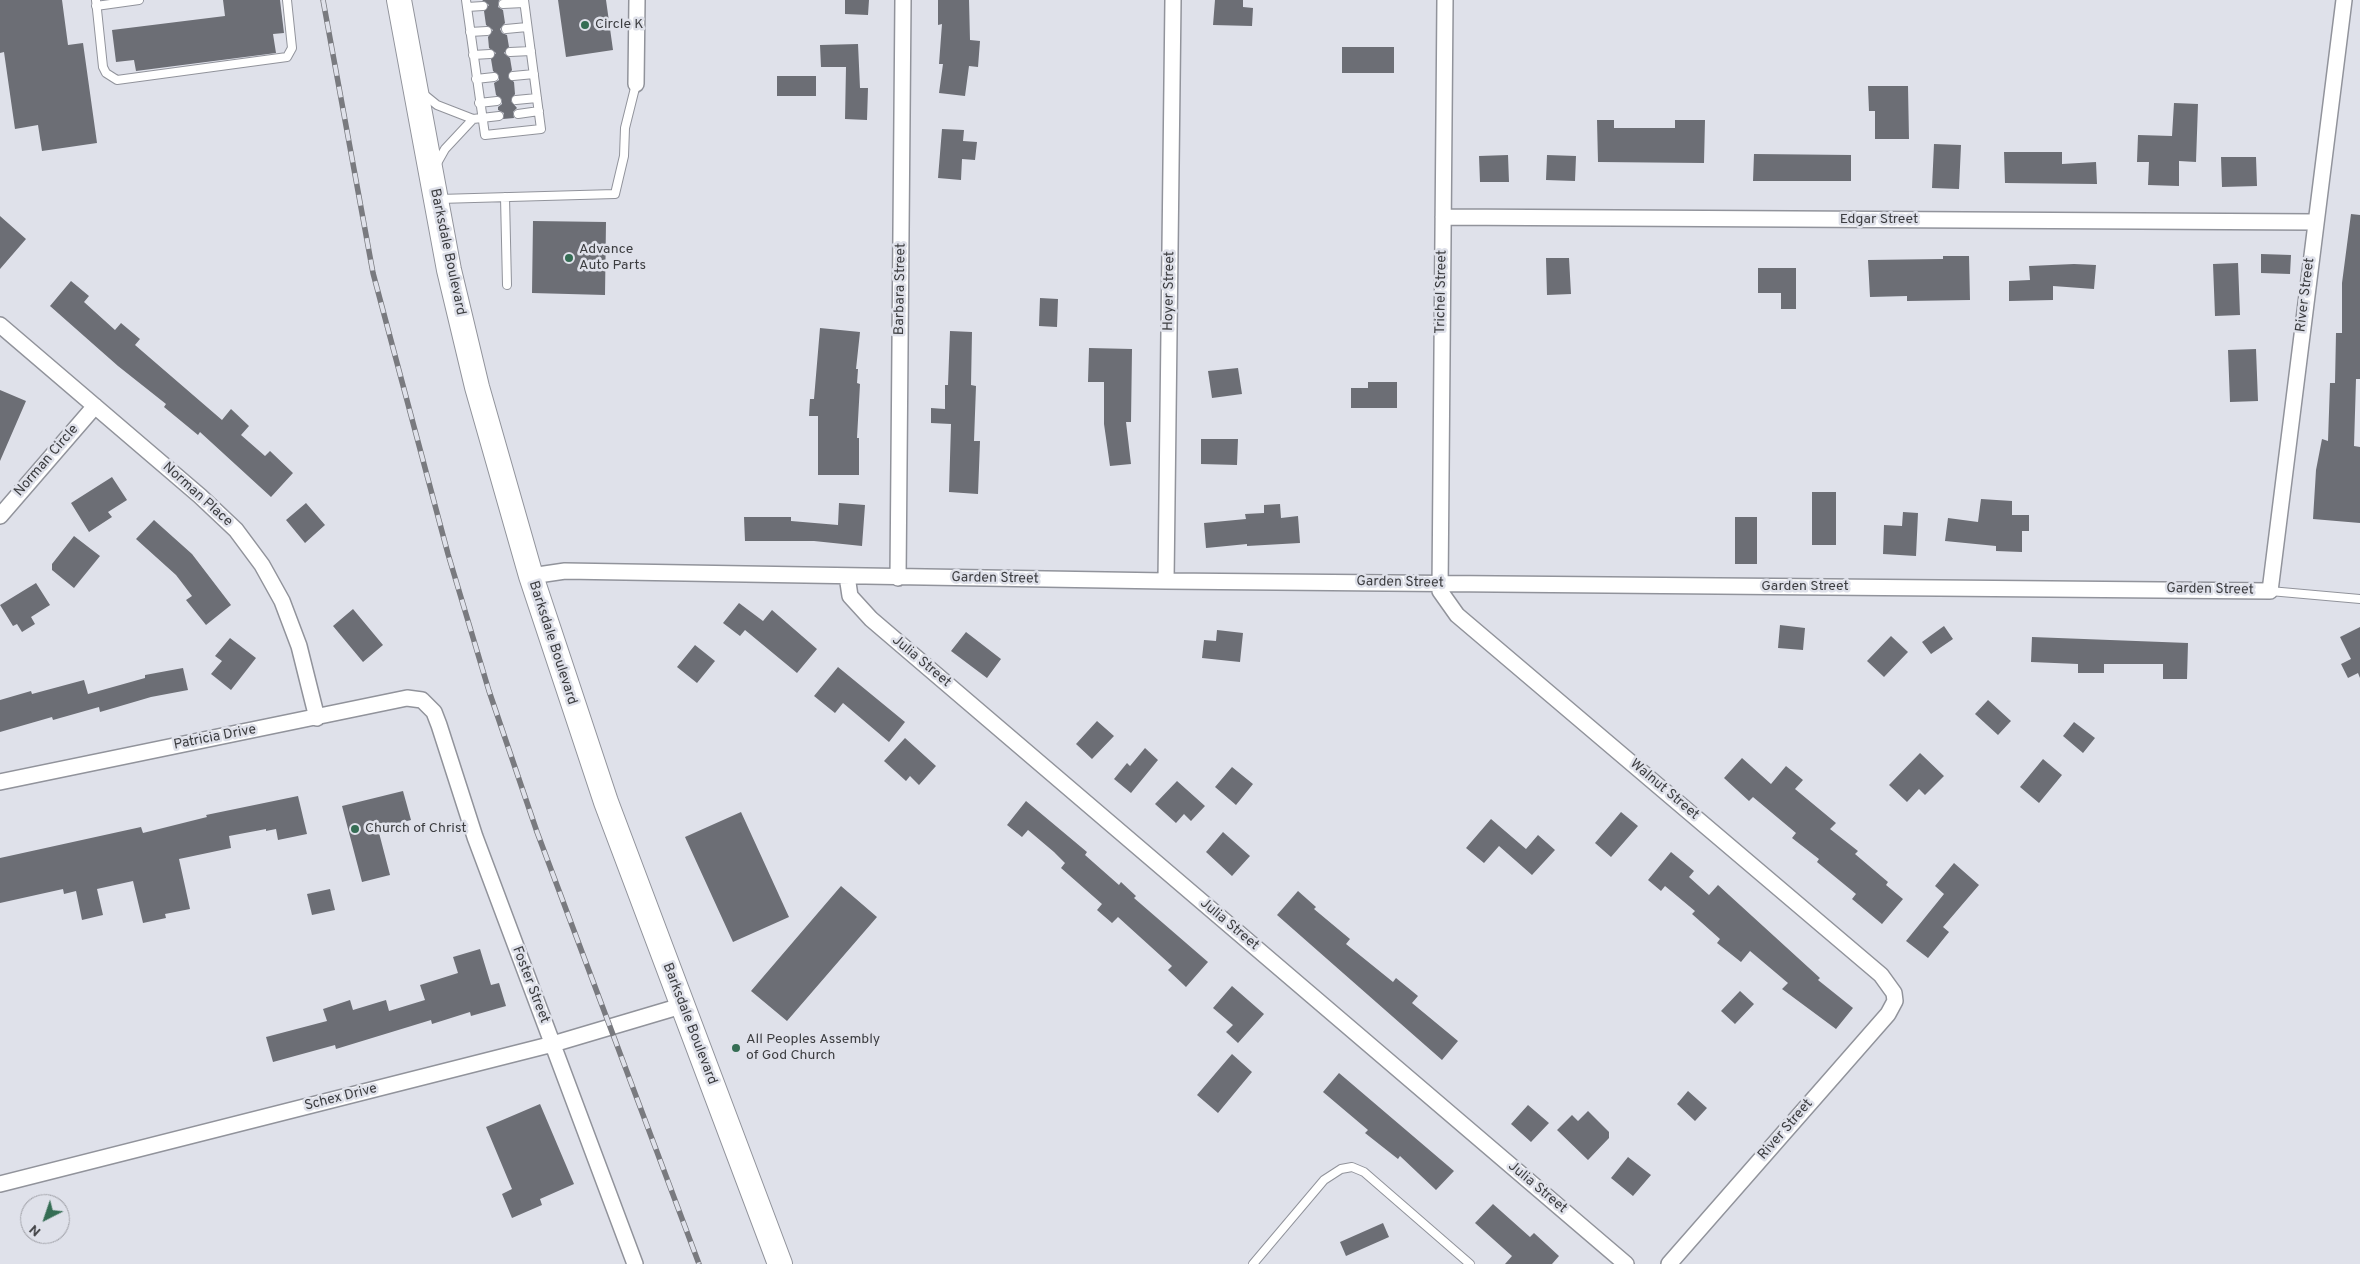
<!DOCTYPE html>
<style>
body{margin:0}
#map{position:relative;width:2360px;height:1264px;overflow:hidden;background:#dfe1ea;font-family:Overpass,sans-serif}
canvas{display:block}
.north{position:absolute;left:20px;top:1194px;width:50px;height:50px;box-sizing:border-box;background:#dfe1ea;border:1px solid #9e9fa6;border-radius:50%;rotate:221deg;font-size:14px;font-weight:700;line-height:20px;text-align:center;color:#3c3d40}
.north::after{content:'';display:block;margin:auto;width:18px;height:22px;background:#356d54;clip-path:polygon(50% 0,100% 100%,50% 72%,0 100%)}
</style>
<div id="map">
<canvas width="2360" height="1264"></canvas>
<div class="north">N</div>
</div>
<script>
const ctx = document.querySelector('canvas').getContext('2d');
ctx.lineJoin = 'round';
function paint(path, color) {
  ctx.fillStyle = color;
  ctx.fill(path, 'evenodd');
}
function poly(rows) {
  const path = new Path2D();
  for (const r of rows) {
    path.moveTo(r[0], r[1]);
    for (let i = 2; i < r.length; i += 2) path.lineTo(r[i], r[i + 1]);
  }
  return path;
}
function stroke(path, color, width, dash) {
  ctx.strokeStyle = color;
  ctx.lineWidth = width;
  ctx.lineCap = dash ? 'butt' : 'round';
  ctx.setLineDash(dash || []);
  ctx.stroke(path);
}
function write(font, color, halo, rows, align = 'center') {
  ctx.font = font + ' Overpass,sans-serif';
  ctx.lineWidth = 5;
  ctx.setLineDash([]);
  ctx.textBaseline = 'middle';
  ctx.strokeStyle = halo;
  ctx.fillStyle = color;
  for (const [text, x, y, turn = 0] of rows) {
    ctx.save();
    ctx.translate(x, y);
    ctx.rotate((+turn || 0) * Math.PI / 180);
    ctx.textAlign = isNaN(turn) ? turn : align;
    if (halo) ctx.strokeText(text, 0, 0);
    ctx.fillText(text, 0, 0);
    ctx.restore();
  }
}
const building = poly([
 [0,0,62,0,68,45,83,43,97,143,42,151,38,125,15,129,4,52,0,53],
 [223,0,280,0,284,33,273,34,276,53,136,71,134,60,116,62,112,30,225,16],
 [482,0,499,0,498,7,503,10,505,23,500,29,502,33,507,35,509,47,504,53,510,58,512,70,508,77,514,82,515,94,511,101,517,108,513,112,514,118,503,119,504,113,498,110,498,107,502,104,502,100,496,95,494,83,499,80,499,76,493,71,491,59,496,53,489,48,488,37,493,30,486,25,484,11,489,5],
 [558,0,606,0,613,50,566,57],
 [845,0,869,0,868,15,845,14],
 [938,0,969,0,970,40,980,41,978,67,969,66,965,96,939,93,943,64,939,64,942,24,938,25],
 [1215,0,1243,0,1243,7,1253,8,1252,26,1213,25],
 [858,44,860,88,868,88,867,120,845,119,846,67,821,67,820,45],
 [1342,47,1394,47,1394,73,1342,73],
 [777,76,816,76,816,96,777,96],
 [1868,86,1908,86,1909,139,1875,139,1875,111,1869,111],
 [2174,103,2198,104,2196,162,2179,161,2179,186,2148,185,2149,162,2137,162,2138,135,2172,136],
 [1597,120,1614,120,1614,128,1675,128,1675,120,1705,120,1704,163,1598,162],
 [942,129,964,130,963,141,977,142,975,160,962,159,961,180,938,178],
 [1934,144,1961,145,1959,189,1932,188],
 [2004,152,2062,152,2062,164,2096,162,2097,184,2005,183],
 [1754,154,1851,155,1851,181,1753,181],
 [1508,155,1509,182,1480,182,1479,156],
 [1547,155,1576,156,1575,181,1546,180],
 [2221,157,2256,157,2257,186,2222,187],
 [2351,214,2360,215,2360,379,2356,379,2354,446,2360,447,2360,523,2313,519,2316,470,2322,439,2328,441,2330,383,2335,383,2336,333,2342,333,2342,283],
 [0,216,26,239,0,269],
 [533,221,606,222,605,295,532,293],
 [2261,254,2291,255,2290,274,2261,273],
 [1943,256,1969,256,1970,300,1907,301,1907,296,1870,297,1868,260,1943,259],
 [1546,258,1569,258,1571,294,1547,295],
 [2238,263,2240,315,2215,316,2213,264],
 [2074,264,2096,265,2094,289,2053,286,2053,300,2009,301,2009,281,2030,280,2029,266],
 [1758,268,1796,268,1796,309,1781,309,1781,293,1758,293],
 [71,281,89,296,84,302,115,330,121,323,140,339,135,345,222,420,231,409,249,426,241,435,265,456,270,451,293,473,271,497,200,432,198,435,164,407,166,404,118,366,50,306],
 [1040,298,1058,299,1057,327,1039,326],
 [820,328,860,332,856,369,858,369,857,383,860,384,857,438,859,438,859,475,818,475,818,416,809,416,810,399,814,399],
 [950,331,972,332,971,385,976,386,974,441,980,441,978,494,949,492,951,424,931,423,931,408,945,409,945,385,948,385],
 [1089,348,1132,349,1131,422,1126,422,1131,464,1110,466,1104,424,1104,382,1088,382],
 [2256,349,2258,401,2230,402,2228,350],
 [1238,368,1242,394,1212,398,1208,371],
 [1368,382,1397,382,1397,408,1351,408,1351,388,1368,388],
 [0,390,26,401,0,461],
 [1201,439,1238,439,1237,465,1201,464],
 [112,477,127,500,108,512,112,517,89,532,71,503],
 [1812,492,1836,492,1836,545,1812,545],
 [1981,499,2012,501,2012,515,2029,515,2029,531,2022,531,2022,552,1996,551,1996,546,1945,541,1948,518,1978,522],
 [306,503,325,525,305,543,286,520],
 [839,503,865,505,862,546,814,541,745,541,744,517,791,517,791,521,838,525],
 [1280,504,1281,518,1298,516,1300,543,1247,546,1247,544,1206,548,1204,523,1246,519,1245,514,1264,513,1264,505],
 [1903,512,1918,513,1916,556,1883,554,1884,525,1902,526],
 [1735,517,1757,517,1757,564,1735,564],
 [154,520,192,554,231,605,206,625,186,600,192,596,176,575,136,539],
 [74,536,100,556,74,588,52,570,52,564],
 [36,583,50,605,31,617,35,624,22,632,17,624,13,626,0,605],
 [739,603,763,621,772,610,817,649,797,673,745,630,740,636,723,623],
 [353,609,383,645,363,662,333,626],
 [1780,625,1805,628,1803,650,1778,648],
 [1944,626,1953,639,1931,654,1922,642],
 [2360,627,2360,678,2358,673,2348,678,2341,664,2351,659,2340,637],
 [1217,630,1243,633,1240,662,1202,658,1204,640,1216,641],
 [966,632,1001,659,987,678,951,651],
 [1891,636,1908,652,1884,677,1867,661],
 [2032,637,2188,643,2187,679,2163,679,2163,664,2104,664,2104,673,2078,673,2078,664,2031,662],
 [230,638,256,658,231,690,211,674,222,661,215,656],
 [695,645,715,661,697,683,677,667],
 [838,667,905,722,889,742,843,703,835,713,814,696],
 [183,668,188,690,151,697,100,712,99,707,53,720,52,717,0,732,0,700,31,691,32,694,84,680,88,694,145,678,145,675],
 [1988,700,2011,721,1998,735,1975,714],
 [1097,721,1114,736,1092,759,1076,744],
 [2074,722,2095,738,2083,753,2063,736],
 [905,738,936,766,919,785,910,776,906,781,884,761],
 [1145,748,1158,760,1131,793,1114,779,1127,763,1130,766],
 [1920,753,1944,776,1925,795,1919,789,1907,802,1889,785],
 [1742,758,1771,784,1786,766,1803,780,1795,789,1836,823,1830,829,1858,851,1855,854,1888,882,1886,885,1903,899,1882,924,1852,899,1856,894,1817,862,1819,859,1792,838,1796,833,1753,797,1749,801,1724,778],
 [2043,759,2062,775,2039,803,2020,787],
 [1232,767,1253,784,1236,805,1215,787],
 [1177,781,1205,806,1191,821,1184,814,1176,823,1155,804],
 [403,791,411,820,378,829,390,875,362,882,342,806],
 [298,796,307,834,278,840,276,829,266,831,266,829,229,836,231,848,179,859,190,909,165,914,166,918,143,923,133,881,97,889,103,915,82,920,76,891,64,894,63,889,0,903,0,858,141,827,143,833,207,817,206,815],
 [1026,801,1087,852,1085,855,1119,885,1121,882,1136,896,1134,898,1208,962,1186,987,1168,970,1172,966,1118,917,1112,923,1097,910,1102,904,1061,868,1065,863,1054,852,1028,830,1022,837,1007,825],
 [741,812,789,917,733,942,685,837],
 [1621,812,1638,826,1611,857,1595,843],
 [1491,819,1526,849,1538,835,1555,850,1532,875,1499,846,1484,863,1466,848],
 [1223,832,1250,856,1232,876,1206,852],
 [1671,852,1694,871,1689,877,1709,895,1718,885,1820,978,1818,980,1853,1008,1836,1029,1782,989,1788,983,1750,951,1741,962,1717,943,1720,939,1692,914,1695,911,1665,886,1661,891,1648,880],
 [1954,863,1979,885,1943,927,1949,932,1928,958,1906,941,1944,894,1935,886],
 [841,886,877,917,787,1021,751,991],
 [330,889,335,910,312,915,307,894],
 [1298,891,1316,907,1314,909,1350,939,1346,944,1393,982,1396,978,1418,996,1412,1003,1458,1041,1442,1060,1277,915],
 [480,949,491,985,499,983,506,1006,471,1016,470,1012,432,1024,431,1020,336,1049,335,1045,273,1062,266,1037,327,1021,323,1009,350,1000,353,1010,386,1000,389,1011,425,1000,420,985,458,973,453,957],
 [1232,986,1264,1014,1238,1043,1226,1032,1233,1025,1213,1008],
 [1740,991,1754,1004,1735,1024,1721,1011],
 [1232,1054,1252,1072,1218,1113,1197,1095],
 [1339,1073,1454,1171,1436,1190,1400,1156,1398,1159,1365,1133,1368,1130,1323,1092],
 [1688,1091,1707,1108,1695,1121,1677,1104],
 [540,1104,574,1184,540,1199,542,1205,512,1218,502,1194,512,1189,486,1127],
 [1528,1105,1549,1123,1531,1142,1511,1124],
 [1588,1111,1609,1132,1609,1138,1588,1160,1557,1130,1572,1115,1578,1121],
 [1628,1157,1651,1175,1633,1196,1611,1178],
 [1493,1204,1530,1237,1534,1233,1559,1256,1552,1264,1505,1264,1512,1256,1475,1223],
 [1383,1223,1389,1237,1346,1256,1340,1242]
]);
const service = poly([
 [96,0,103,67,106,73,117,80,287,57,292,48,287,0],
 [466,0,485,135,541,129,524,0],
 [503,4,524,3],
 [96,6,139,0],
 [467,7,483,6],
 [506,29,527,27],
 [470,32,487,31],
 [510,52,531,51],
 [473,55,490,54],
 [513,76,534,74],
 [476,79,494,77],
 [421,92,437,105,473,119,499,116],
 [516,100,537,98],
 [479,103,497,101],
 [518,114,539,111],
 [436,165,445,149,473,119],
 [505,197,507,285],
 [439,199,615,194,624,156,625,128,636,84],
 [2270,591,2360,599],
 [1253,1264,1324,1180,1341,1169,1352,1167,1364,1172,1470,1264]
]);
const minor = poly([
 [1445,0,1440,591,1457,615,1881,975,1894,993,1895,1001,1888,1014,1669,1264],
 [636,84,637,0],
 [1443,217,2314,222],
 [0,325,200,496,236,530,262,565,282,601,299,646,317,718],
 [0,516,95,406],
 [531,576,565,571,1166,581,2270,591,2344,0],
 [847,576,850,596,871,619,1626,1264],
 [898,578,903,0],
 [1166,581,1173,0],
 [0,782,407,698,422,700,434,712,439,725,475,837,635,1264],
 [0,1184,553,1044,681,1006]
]);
const primary = poly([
 [399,0,449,270,477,387,531,576,606,802,780,1264]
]);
const rail = poly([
 [323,0,373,273,448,554,489,691,537,832,699,1264]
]);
const markers = [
 [585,25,5,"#356d54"],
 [569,258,5,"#356d54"],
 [355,829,5,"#356d54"],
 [736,1048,5,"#356d54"]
];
const poiNames = [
 ["Circle K",595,25],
 ["Advance",579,250],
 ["Auto Parts",579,266],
 ["Church of Christ",365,829],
 ["All Peoples Assembly",746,1040],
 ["of God Church",746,1056]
];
const streetNames = [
 ["Edgar Street",1879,220],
 ["Barksdale Boulevard",447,252,78],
 ["Barbara Street",901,289,-89],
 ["Hoyer Street",1170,291,-89],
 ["Trichel Street",1442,292,-89],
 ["River Street",2306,295,-83],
 ["Norman Circle",47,461,-49],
 ["Norman Place",197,495,42],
 ["Garden Street",995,579,1],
 ["Garden Street",1400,583,1],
 ["Garden Street",1805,587],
 ["Garden Street",2210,590,1],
 ["Barksdale Boulevard",552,643,72],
 ["Julia Street",921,662,40],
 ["Patricia Drive",215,738,-11],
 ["Walnut Street",1664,790,40],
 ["Julia Street",1229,925,40],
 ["Foster Street",530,985,69],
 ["Barksdale Boulevard",689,1024,69],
 ["Schex Drive",341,1098,-14],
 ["River Street",1786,1130,-49],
 ["Julia Street",1537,1188,40]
];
paint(building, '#6c6e75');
stroke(service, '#91939b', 10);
stroke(minor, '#91939b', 18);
stroke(primary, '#91939b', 26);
stroke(service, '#fff', 8);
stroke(minor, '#fff', 15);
stroke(primary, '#fff', 24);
stroke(rail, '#797a7f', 5.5);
stroke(rail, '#dfe1ea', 4, [11]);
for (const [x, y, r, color] of markers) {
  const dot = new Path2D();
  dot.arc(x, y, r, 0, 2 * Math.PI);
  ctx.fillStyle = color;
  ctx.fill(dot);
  stroke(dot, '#dfe1ea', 2);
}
write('14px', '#3c3d40', '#dfe1ea', poiNames, 'left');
write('14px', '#3c3d40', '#dfe1ea', streetNames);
</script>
